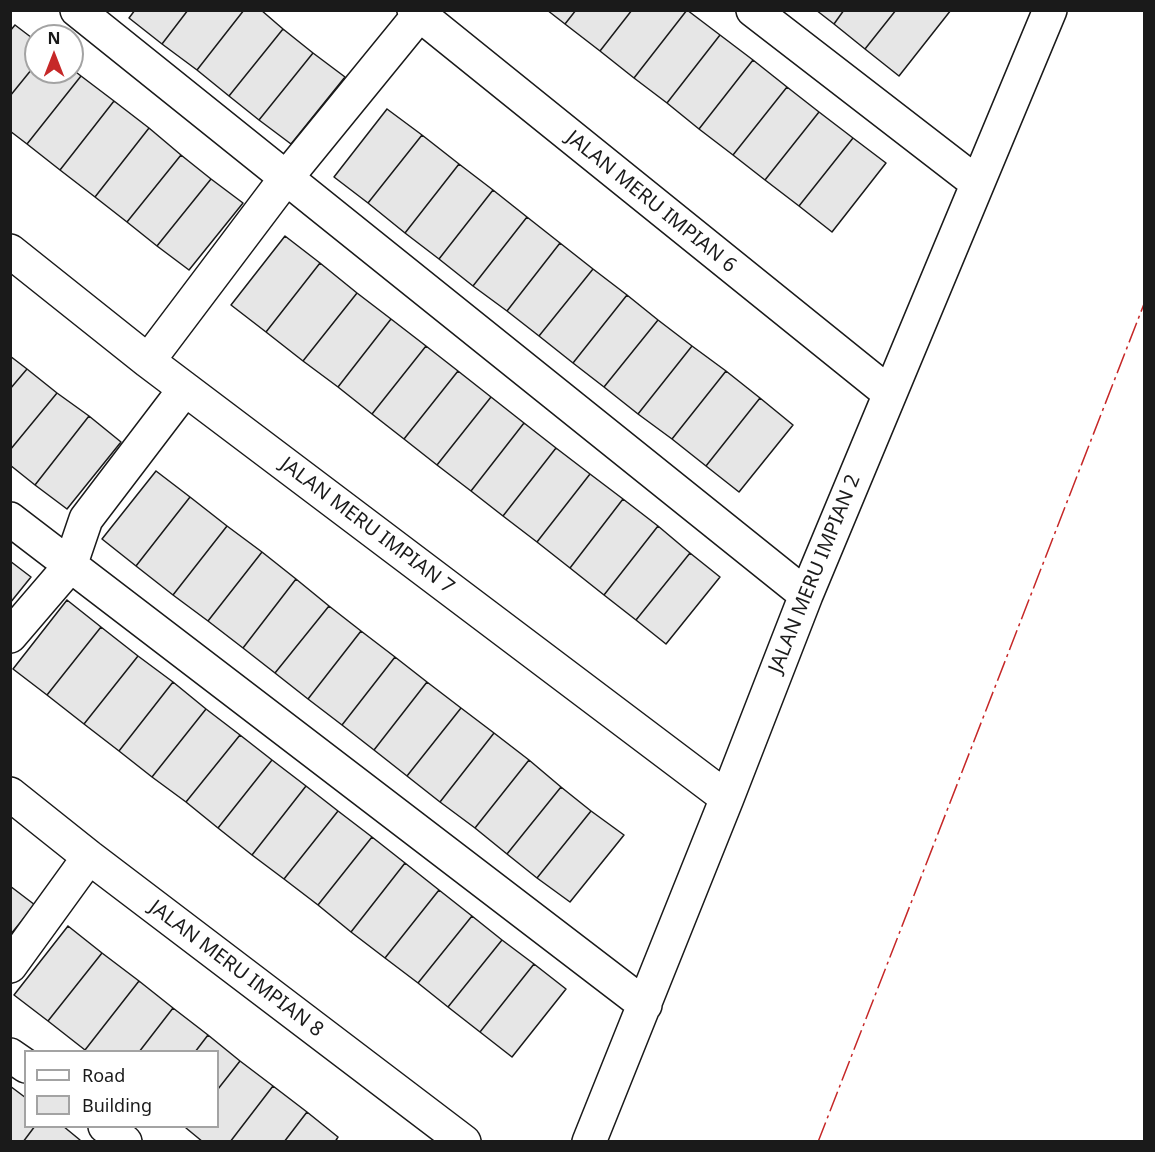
<!DOCTYPE html>
<style>
body{margin:0}
#map{position:relative;width:1155px;height:1152px;overflow:hidden;background:#fff;font-family:"Noto Sans",sans-serif}
canvas{display:block}
.frame{position:absolute;inset:0;border:12px solid #1a1a1a;pointer-events:none}
.legend{position:absolute;left:24px;top:1050px;width:195px;height:78px;box-sizing:border-box;background:#fff;border:2px solid #a3a3a3;margin:0;padding:8px 10px;list-style:none;font-size:18px;color:#1a1a1a}
.legend li{display:flex;align-items:center;gap:12px;height:30px}
.legend b{width:30px;border:2px solid #a3a3a3}
.north{position:absolute;left:24px;top:24px;width:60px;height:60px;box-sizing:border-box;background:#fff;border:2px solid #a3a3a3;border-radius:50%;rotate:0deg;font-size:16px;font-weight:700;line-height:24px;text-align:center;color:#1a1a1a}
.north::after{content:'';display:block;margin:auto;width:21px;height:27px;background:#c62828;clip-path:polygon(50% 0,100% 100%,50% 72%,0 100%)}
</style>
<div id="map">
<canvas width="1155" height="1152"></canvas>
<div class="frame"></div>
<ul class="legend">
<li><b style="height:8px;background:#fff"></b>Road</li>
<li><b style="height:16px;background:#e6e6e6"></b>Building</li>
</ul>
<div class="north">N</div>
</div>
<script>
const ctx = document.querySelector('canvas').getContext('2d');
ctx.lineJoin = 'round';
function paint(path, color) {
  ctx.fillStyle = color;
  ctx.fill(path, 'evenodd');
}
function poly(rows) {
  const path = new Path2D();
  for (const r of rows) {
    path.moveTo(r[0], r[1]);
    for (let i = 2; i < r.length; i += 2) path.lineTo(r[i], r[i + 1]);
  }
  return path;
}
function stroke(path, color, width, dash) {
  ctx.strokeStyle = color;
  ctx.lineWidth = width;
  ctx.lineCap = dash ? 'butt' : 'round';
  ctx.setLineDash(dash || []);
  ctx.stroke(path);
}
function write(font, color, halo, rows, align = 'center') {
  ctx.font = font + ' "Noto Sans",sans-serif';
  ctx.lineWidth = 4.5;
  ctx.setLineDash([]);
  ctx.textBaseline = 'middle';
  ctx.strokeStyle = halo;
  ctx.fillStyle = color;
  for (const [text, x, y, turn = 0] of rows) {
    ctx.save();
    ctx.translate(x, y);
    ctx.rotate((+turn || 0) * Math.PI / 180);
    ctx.textAlign = isNaN(turn) ? turn : align;
    if (halo) ctx.strokeText(text, 0, 0);
    ctx.fillText(text, 0, 0);
    ctx.restore();
  }
}
const building = poly([
 [135,10,188,10,162,44,129,18,135,10],
 [188,10,244,10,197,70,162,44,188,10],
 [244,10,261,10,283,29,229,96,197,70,244,10],
 [547,10,576,10,565,24,547,10],
 [576,10,632,10,600,51,565,24,576,10],
 [632,10,687,10,634,78,600,51,632,10],
 [687,10,720,35,667,103,634,78,687,10],
 [816,10,844,10,834,24,816,10],
 [844,10,896,10,865,49,834,24,844,10],
 [896,10,951,10,899,76,865,49,896,10],
 [15,25,36,41,36,64,10,96,10,31,15,25],
 [283,29,313,53,259,120,229,96,283,29],
 [720,35,753,60,699,129,667,103,720,35],
 [313,53,345,77,291,144,259,120,313,53],
 [753,60,787,87,733,155,699,129,753,60],
 [36,64,36,72,72,72,72,69,81,76,27,144,10,131,10,96,36,64],
 [81,76,114,101,60,170,27,144,81,76],
 [787,87,819,112,765,180,733,155,787,87],
 [114,101,149,128,95,197,60,170,114,101],
 [387,109,422,135,368,203,334,177,387,109],
 [819,112,853,138,799,206,765,180,819,112],
 [149,128,181,155,127,222,95,197,149,128],
 [422,135,459,164,405,233,368,203,422,135],
 [853,138,886,163,832,232,799,206,853,138],
 [181,155,211,179,157,246,127,222,181,155],
 [459,164,493,190,439,259,405,233,459,164],
 [211,179,243,203,189,270,157,246,211,179],
 [493,190,527,217,473,286,439,259,493,190],
 [527,217,560,243,507,311,473,286,527,217],
 [285,236,320,263,266,332,231,305,285,236],
 [560,243,593,269,539,336,507,311,560,243],
 [320,263,357,293,303,361,266,332,320,263],
 [593,269,627,295,573,363,539,336,593,269],
 [357,293,391,319,338,387,303,361,357,293],
 [627,295,658,320,604,387,573,363,627,295],
 [391,319,426,346,372,414,338,387,391,319],
 [658,320,692,346,638,414,604,387,658,320],
 [426,346,458,371,404,439,372,414,426,346],
 [692,346,726,371,672,439,638,414,692,346],
 [10,356,27,369,10,389,10,356],
 [27,369,57,393,10,450,10,389,27,369],
 [458,371,491,397,437,465,404,439,458,371],
 [726,371,760,398,706,466,672,439,726,371],
 [57,393,89,416,35,485,10,465,10,450,57,393],
 [491,397,524,423,471,491,437,465,491,397],
 [760,398,793,425,739,492,706,466,760,398],
 [89,416,121,442,67,509,35,485,89,416],
 [524,423,556,448,503,516,471,491,524,423],
 [556,448,590,474,537,542,503,516,556,448],
 [156,471,190,497,136,566,102,539,156,471],
 [590,474,623,499,570,568,537,542,590,474],
 [190,497,227,526,173,595,136,566,190,497],
 [623,499,658,526,604,595,570,568,623,499],
 [227,526,262,552,208,621,173,595,227,526],
 [658,526,690,553,636,620,604,595,658,526],
 [262,552,296,579,243,648,208,621,262,552],
 [690,553,720,577,666,644,636,620,690,553],
 [10,561,31,577,10,603,10,561],
 [296,579,329,606,275,673,243,648,296,579],
 [67,600,101,627,47,695,13,669,67,600],
 [329,606,361,631,308,699,275,673,329,606],
 [101,627,138,656,84,724,47,695,101,627],
 [361,631,395,657,342,725,308,699,361,631],
 [138,656,173,682,119,751,84,724,138,656],
 [395,657,427,682,374,750,342,725,395,657],
 [173,682,206,709,152,777,119,751,173,682],
 [427,682,461,708,407,776,374,750,427,682],
 [461,708,494,733,440,802,407,776,461,708],
 [206,709,240,735,186,802,152,777,206,709],
 [494,733,529,760,475,828,440,802,494,733],
 [240,735,272,760,218,828,186,802,240,735],
 [272,760,306,786,252,855,218,828,272,760],
 [529,760,561,787,507,854,475,828,529,760],
 [306,786,338,811,284,879,252,855,306,786],
 [561,787,591,811,537,878,507,854,561,787],
 [338,811,372,837,318,905,284,879,338,811],
 [591,811,624,835,570,902,537,878,591,811],
 [372,837,405,863,351,932,318,905,372,837],
 [405,863,439,890,385,958,351,932,405,863],
 [10,886,35,905,10,935,10,886],
 [439,890,472,916,418,983,385,958,439,890],
 [472,916,502,940,448,1007,418,983,472,916],
 [68,926,102,953,48,1021,14,995,68,926],
 [502,940,534,964,480,1032,448,1007,502,940],
 [102,953,139,981,85,1050,48,1021,102,953],
 [534,964,566,989,512,1057,480,1032,534,964],
 [139,981,173,1008,139,1052,87,1052,85,1050,139,981],
 [173,1008,208,1035,195,1052,139,1052,173,1008],
 [208,1035,240,1061,218,1089,218,1052,195,1052,208,1035],
 [240,1061,273,1086,230,1142,203,1142,186,1128,188,1126,218,1126,218,1089,240,1061],
 [10,1086,26,1098,26,1126,35,1126,23,1142,10,1142,10,1086],
 [273,1086,307,1112,284,1142,230,1142,273,1086],
 [307,1112,338,1137,335,1142,284,1142,307,1112],
 [35,1126,63,1126,80,1140,79,1142,23,1142,35,1126]
]);
const minor = poly([
 [77,10,806,595],
 [414,10,889,393],
 [753,10,977,183],
 [10,251,148,361,727,798],
 [148,361,286,178,423,10],
 [10,519,645,1005],
 [10,636,70,566,86,519,185,389],
 [10,794,89,857,464,1142],
 [10,966,89,857],
 [10,1055,26,1066],
 [105,1126,125,1142],
 [589,1142,727,798,806,595,1050,10]
]);
const power = poly([
 [818,1142,1144,304]
]);
const streetNames = [
 ["JALAN MERU IMPIAN 6",651,202,39],
 ["JALAN MERU IMPIAN 7",367,526,37],
 ["JALAN MERU IMPIAN 2",815,574,-68],
 ["JALAN MERU IMPIAN 8",236,969,37]
];
paint(building, '#e6e6e6');
stroke(building, '#1a1a1a', 1.5);
stroke(minor, '#1a1a1a', 36);
stroke(minor, '#fff', 33);
stroke(power, '#c62828', 1.5, [21, 4.5, 3, 4.5]);
write('20px', '#1a1a1a', '#fff', streetNames);
</script>
